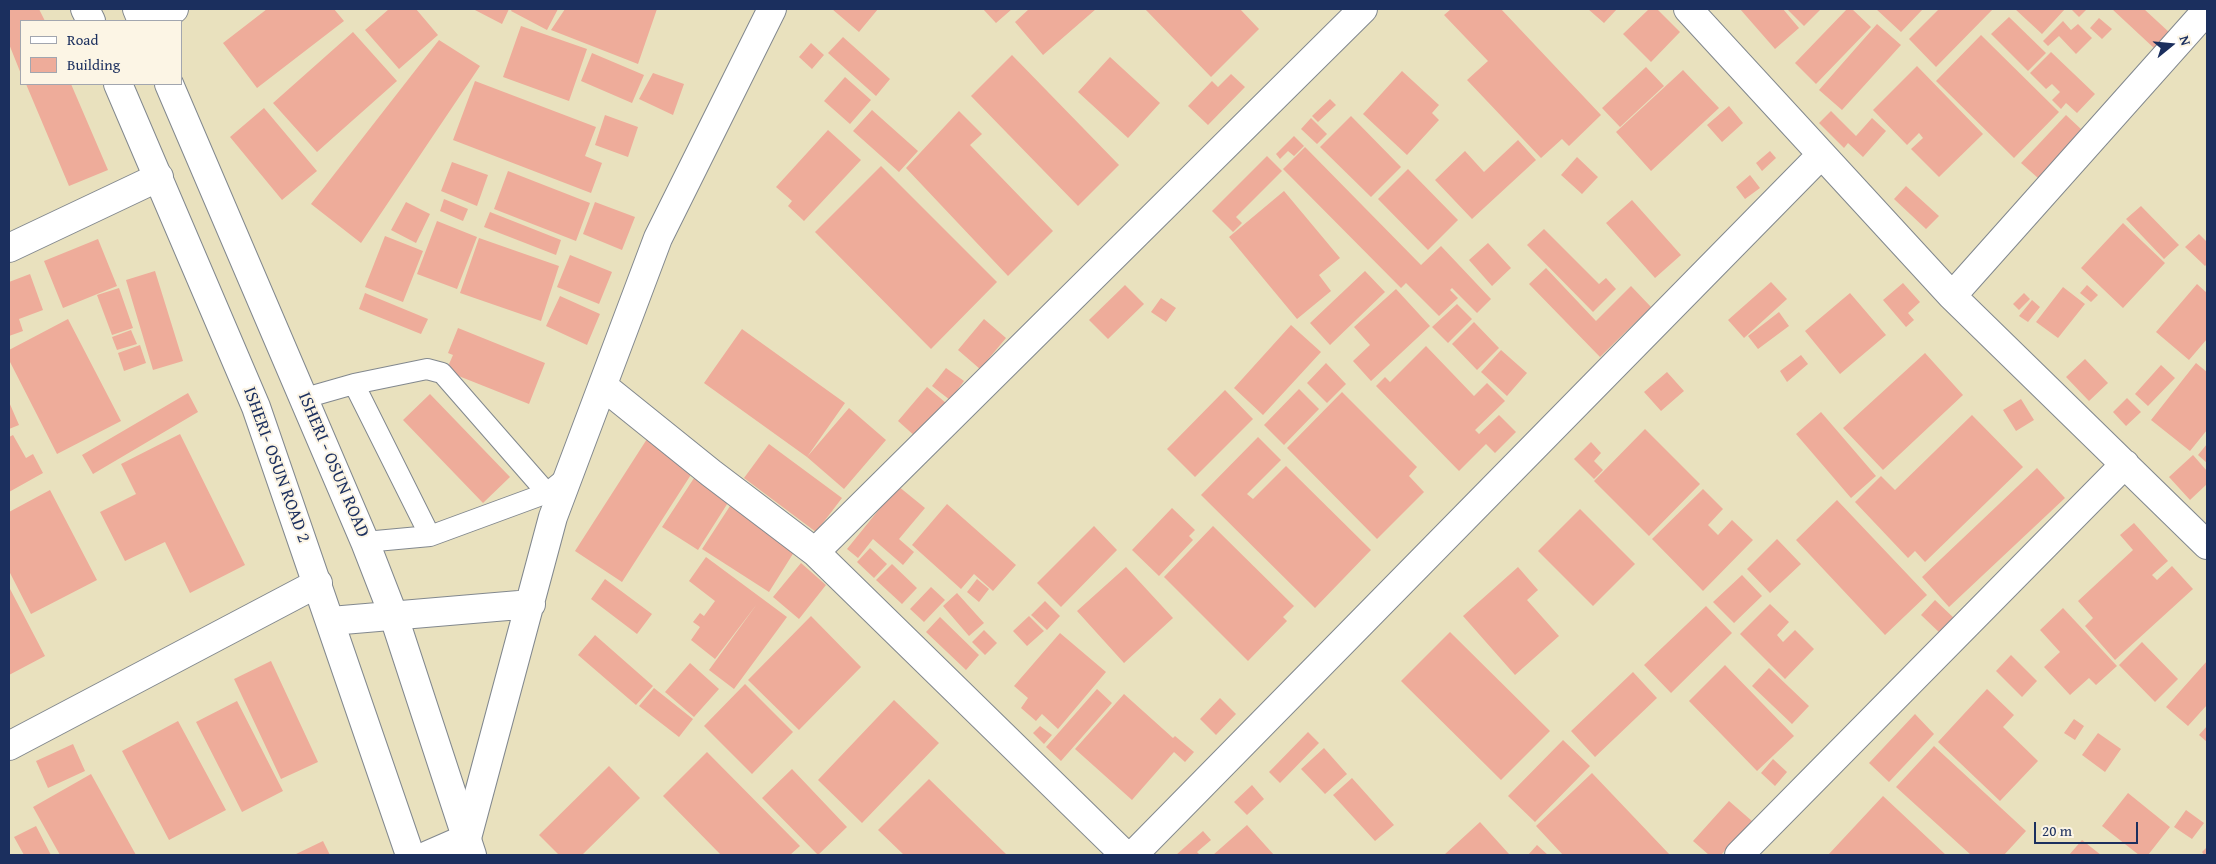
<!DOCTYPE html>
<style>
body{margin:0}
#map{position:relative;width:2216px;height:864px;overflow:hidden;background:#e9e1be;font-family:"Gentium Book Plus",serif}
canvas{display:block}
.frame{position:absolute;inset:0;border:10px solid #1b2f5e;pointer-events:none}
.legend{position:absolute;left:20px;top:20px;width:162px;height:65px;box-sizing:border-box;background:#fcf5e5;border:1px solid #a2a6af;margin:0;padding:6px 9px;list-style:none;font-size:15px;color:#1b2f5e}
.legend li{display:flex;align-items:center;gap:10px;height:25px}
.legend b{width:25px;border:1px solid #a2a6af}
.north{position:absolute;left:2146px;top:20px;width:50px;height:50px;-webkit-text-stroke:4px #fcf5e5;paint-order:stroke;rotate:73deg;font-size:14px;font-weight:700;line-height:20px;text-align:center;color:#1b2f5e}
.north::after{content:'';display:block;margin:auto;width:18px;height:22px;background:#1b2f5e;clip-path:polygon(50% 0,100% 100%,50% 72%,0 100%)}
.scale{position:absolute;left:2034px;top:822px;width:104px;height:22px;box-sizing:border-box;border:2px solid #1b2f5e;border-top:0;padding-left:6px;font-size:15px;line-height:18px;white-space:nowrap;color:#1b2f5e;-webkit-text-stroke:4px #fcf5e5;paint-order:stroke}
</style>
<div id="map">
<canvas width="2216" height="864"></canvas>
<div class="frame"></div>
<ul class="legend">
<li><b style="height:6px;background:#fff"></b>Road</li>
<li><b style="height:14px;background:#eeac9a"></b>Building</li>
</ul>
<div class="north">N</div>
<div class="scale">20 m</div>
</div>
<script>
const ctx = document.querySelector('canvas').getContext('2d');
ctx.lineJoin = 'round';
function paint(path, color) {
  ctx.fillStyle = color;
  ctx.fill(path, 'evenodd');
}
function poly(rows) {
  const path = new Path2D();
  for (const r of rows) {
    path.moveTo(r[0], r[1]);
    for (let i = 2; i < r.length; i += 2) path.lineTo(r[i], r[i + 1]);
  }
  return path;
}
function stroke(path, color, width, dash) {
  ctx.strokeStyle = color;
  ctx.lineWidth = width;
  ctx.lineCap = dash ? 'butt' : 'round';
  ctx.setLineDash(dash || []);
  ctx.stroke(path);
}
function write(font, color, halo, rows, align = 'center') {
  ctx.font = font + ' "Gentium Book Plus",serif';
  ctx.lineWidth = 4;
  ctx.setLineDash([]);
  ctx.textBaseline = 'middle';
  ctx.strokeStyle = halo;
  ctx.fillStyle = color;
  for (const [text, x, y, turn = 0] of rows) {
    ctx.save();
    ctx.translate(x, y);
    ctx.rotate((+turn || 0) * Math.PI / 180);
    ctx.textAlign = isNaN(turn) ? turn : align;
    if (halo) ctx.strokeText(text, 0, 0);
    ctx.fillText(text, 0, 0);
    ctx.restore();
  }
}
const building = poly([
 [9,9,39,9,45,21,21,21,21,74,9,44],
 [267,9,334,9,344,21,257,88,223,43],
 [389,9,416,9,438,35,399,69,365,30],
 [473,9,509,9,502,24],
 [512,9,558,9,547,30,511,11],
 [565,9,657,9,638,64,551,30],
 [832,9,878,9,859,32],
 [983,9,1012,9,996,23],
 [1029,9,1096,9,1043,55,1015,22],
 [1145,9,1240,9,1259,29,1211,77],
 [1451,9,1501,9,1601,115,1569,146,1562,139,1541,158,1467,80,1488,61,1444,15],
 [1588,9,1617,9,1604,23],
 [1649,9,1657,9,1680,32,1651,62,1623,34],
 [1740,9,1783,9,1799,28,1775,49],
 [1787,9,1821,9,1804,26],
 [1847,9,1852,9,1871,27,1816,84,1795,63],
 [1876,9,1923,9,1901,32],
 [1939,9,1993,9,1936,67,1909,39],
 [2015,9,2065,9,2042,34],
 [2071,9,2087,9,2079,17],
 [2112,9,2144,9,2170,33,2155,49],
 [2009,17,2046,53,2028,71,1991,34],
 [2099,18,2112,29,2102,39,2090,28],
 [2063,21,2071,30,2078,24,2092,38,2076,54,2059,36,2048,46,2043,41],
 [1877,24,1901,45,1842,110,1819,90],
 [521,26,587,49,569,101,503,77],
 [353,32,397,81,317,152,273,103],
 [1981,35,2059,112,2014,158,1936,81],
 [843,37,890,79,876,96,828,53],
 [439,40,480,66,361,243,311,204],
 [811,43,824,55,812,69,799,57],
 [2051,52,2095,94,2077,113,2066,103,2061,109,2052,100,2060,92,2052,84,2046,89,2030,73],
 [592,53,644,75,632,103,581,81],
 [1012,55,1119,165,1078,206,971,96],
 [1110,57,1160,103,1128,138,1078,92],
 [1917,66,1983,134,1939,177,1911,149,1923,138,1919,133,1907,145,1873,110],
 [1646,67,1664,86,1620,127,1602,108],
 [1683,70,1719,108,1651,171,1616,132],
 [1402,71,1439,105,1432,113,1439,120,1407,155,1363,114],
 [653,73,684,84,673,115,639,99],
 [1231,74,1245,87,1208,125,1188,106,1212,81,1218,87],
 [845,77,871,100,850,124,824,101],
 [475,81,596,127,585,156,602,163,591,193,453,140],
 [26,84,71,84,108,170,69,186],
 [1330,99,1336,105,1318,122,1312,116],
 [1729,106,1743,123,1722,142,1707,125],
 [264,108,317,171,282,200,230,137],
 [872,110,918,151,899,172,853,131],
 [959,111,982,134,970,145,1053,231,1008,276,906,168],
 [1831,111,1856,136,1872,118,1886,131,1863,157,1848,143,1844,148,1819,123],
 [605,115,638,127,628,157,595,145],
 [2066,115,2082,130,2038,178,2021,163],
 [1351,116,1401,167,1371,197,1320,147],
 [1311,118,1327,134,1317,144,1301,129],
 [828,130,861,160,804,221,788,206,792,201,776,187],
 [1294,136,1304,146,1294,156,1288,151,1280,159,1276,154],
 [1518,140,1536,160,1472,219,1435,180,1465,151,1484,172],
 [1305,147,1421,265,1441,246,1491,299,1477,313,1452,288,1450,290,1458,298,1439,316,1406,283,1401,288,1283,169],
 [1770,151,1776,158,1762,171,1756,163],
 [1267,156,1282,171,1236,217,1242,223,1233,232,1212,211],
 [1577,157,1598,177,1582,194,1561,175],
 [452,162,488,175,477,206,441,191],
 [881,166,997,282,931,349,815,232],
 [1408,169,1458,220,1428,250,1378,199],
 [508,171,590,203,576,241,494,209],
 [1750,175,1760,188,1745,199,1736,187],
 [1906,186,1939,216,1926,229,1894,199],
 [1284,191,1340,258,1319,275,1331,291,1297,319,1229,237],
 [444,199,468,209,463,221,440,211],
 [1632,200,1681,255,1655,278,1606,223],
 [406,202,430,214,416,243,391,230],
 [595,202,635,217,622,250,583,234],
 [2141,206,2179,245,2164,259,2126,219],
 [490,212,561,240,556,255,484,227],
 [437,221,477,237,457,289,417,274],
 [2123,223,2165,263,2123,308,2081,268],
 [1544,229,1599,284,1606,278,1616,289,1593,312,1527,245],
 [2199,234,2207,242,2207,264,2205,266,2185,247],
 [385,236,423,251,403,302,365,287],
 [479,238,559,266,541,321,460,293],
 [98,239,117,286,63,308,44,261],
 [1488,243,1511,268,1492,286,1469,260],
 [570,255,612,272,599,304,557,287],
 [1546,268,1596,321,1631,286,1651,307,1600,357,1529,284],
 [155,271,183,361,153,370,126,280],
 [1365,271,1385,292,1330,345,1310,323],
 [30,274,43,310,19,319,23,331,9,336,9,282],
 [1771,282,1787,299,1744,338,1728,320],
 [1903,283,1920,302,1908,313,1914,320,1906,327,1883,300],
 [2197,284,2207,293,2207,339,2189,360,2156,332],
 [1125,285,1144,304,1108,339,1089,320],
 [2087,285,2098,295,2091,302,2080,293],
 [2063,287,2085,304,2058,338,2036,322],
 [119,288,133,328,112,335,97,295],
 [1396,289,1430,326,1371,381,1353,361,1370,345,1354,327],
 [365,293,428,319,421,334,359,309],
 [1850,293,1886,335,1840,374,1805,331],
 [2024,293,2030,299,2019,310,2013,304],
 [560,296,600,314,587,345,546,326],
 [1161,298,1176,308,1166,322,1151,312],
 [2032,300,2040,307,2028,322,2019,316],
 [1457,304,1472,319,1448,343,1432,327],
 [1779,312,1789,326,1758,349,1748,336],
 [68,319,121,421,57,454,9,360,9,350],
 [984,319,1006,338,980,369,958,350],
 [1474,322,1499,348,1477,370,1452,344],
 [1291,325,1321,352,1263,415,1234,388],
 [458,328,545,363,529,404,446,371,453,355,448,353],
 [742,329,845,403,807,457,704,383],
 [131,330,137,344,117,350,112,337],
 [140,345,146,363,124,371,118,353],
 [1426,346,1474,396,1487,383,1505,401,1475,430,1479,434,1499,415,1516,432,1495,453,1486,444,1459,471,1376,386,1385,377,1390,382],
 [1501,350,1527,373,1507,396,1481,372],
 [1925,353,1963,395,1883,470,1843,428],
 [1801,355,1808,364,1787,382,1780,371],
 [2085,359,2108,383,2089,401,2066,377],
 [1326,363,1346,384,1327,403,1307,383],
 [2196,363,2207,372,2207,430,2190,451,2151,420],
 [2161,365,2175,378,2148,406,2135,394],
 [946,368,964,381,950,400,932,386],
 [1667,372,1684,391,1661,411,1644,392],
 [927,387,946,403,916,437,898,421],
 [1299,389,1319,409,1284,445,1264,425],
 [1225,390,1253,419,1195,477,1167,449],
 [1342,392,1417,467,1409,476,1424,492,1377,539,1287,448],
 [188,393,198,412,93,474,82,455],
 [430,394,510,477,483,503,403,420],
 [2127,398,2141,412,2126,426,2113,412],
 [2021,399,2034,420,2016,431,2003,410],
 [9,402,19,425,9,429],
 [849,408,886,440,844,489,807,457],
 [1821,412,1876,476,1851,498,1796,434],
 [1972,415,2023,467,1925,562,1915,551,1908,558,1855,502,1881,476,1895,490],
 [1645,429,1700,484,1649,536,1594,481],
 [180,434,245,565,190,593,165,542,125,561,100,512,136,494,121,464],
 [13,435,26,458,33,454,43,473,9,492,9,437],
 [1258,437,1281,460,1247,494,1253,499,1286,466,1371,550,1315,608,1201,495],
 [647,439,694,470,622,582,575,551],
 [1591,442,1601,453,1594,461,1603,470,1594,479,1574,459],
 [769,444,842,498,816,532,744,478],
 [2207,444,2207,463,2198,455],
 [2193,455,2207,471,2207,484,2190,500,2169,477],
 [2037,468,2065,498,1949,607,1922,577],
 [696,475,731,498,698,550,662,527],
 [898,486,925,508,899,539,914,552,903,565,873,539,858,558,847,549],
 [1703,489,1723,509,1708,525,1718,535,1732,520,1753,540,1703,591,1652,539],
 [50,490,97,580,31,614,9,571,9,512],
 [1837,500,1927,595,1885,635,1796,540],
 [947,504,1016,565,993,591,974,574,961,589,912,545],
 [730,506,796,549,769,592,702,549],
 [1172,508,1195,530,1189,536,1193,540,1159,576,1132,550],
 [1580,509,1635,564,1593,606,1538,551],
 [2134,523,2168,561,2152,575,2157,580,2172,566,2193,589,2115,660,2085,626,2093,618,2078,601,2133,550,2120,535],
 [1094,526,1117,550,1061,607,1037,583],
 [1213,526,1294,606,1283,617,1287,621,1248,661,1164,577],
 [1777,539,1801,564,1770,593,1747,569],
 [870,548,887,564,874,578,857,562],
 [706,557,787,617,734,689,709,670,757,604,715,659,691,640,700,627,693,622,700,613,704,616,715,601,689,581],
 [801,563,826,585,799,619,773,597],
 [892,564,917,588,902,604,876,580],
 [1126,567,1173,618,1124,663,1077,611],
 [1518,567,1538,590,1527,600,1559,636,1515,675,1463,616],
 [1742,575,1762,596,1734,623,1713,602],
 [605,579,652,614,637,634,591,599],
 [977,579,989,589,979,602,967,592],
 [9,587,45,656,9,675],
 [931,587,945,600,924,622,910,609],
 [957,593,984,623,969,636,943,606],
 [1935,600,1956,620,1942,635,1921,615],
 [1045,601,1060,616,1047,630,1031,615],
 [1770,604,1789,622,1777,635,1783,642,1795,630,1814,649,1785,679,1740,634],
 [1706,606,1732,633,1671,693,1644,665],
 [2063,608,2117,666,2096,685,2089,678,2070,695,2044,667,2060,652,2040,630],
 [811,616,861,667,799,730,748,680],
 [1029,616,1044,631,1027,646,1013,631],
 [940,617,979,655,966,670,926,632],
 [984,630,997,643,985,655,972,642],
 [1450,632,1550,731,1501,780,1401,681],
 [1060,633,1106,672,1058,729,1042,714,1036,721,1021,708,1028,698,1014,686],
 [595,635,653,686,636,705,578,655],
 [2142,642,2178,679,2155,702,2119,665],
 [2011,655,2037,681,2022,697,1996,671],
 [271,661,318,762,281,779,234,679],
 [2207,661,2207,705,2188,726,2166,707],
 [690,663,719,689,694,717,665,692],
 [1725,665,1794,736,1757,771,1689,701],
 [1769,668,1809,706,1792,724,1752,686],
 [1633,672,1657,698,1595,757,1571,731],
 [745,684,793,732,752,774,704,726],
 [654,688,693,719,679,737,639,706],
 [1097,689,1112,703,1061,761,1046,747],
 [1987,689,2014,715,2003,727,2038,761,2000,801,1938,742],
 [1124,694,1173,738,1175,736,1194,752,1185,762,1174,752,1132,800,1075,749],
 [1220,698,1236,714,1216,735,1200,719],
 [894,700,939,743,862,823,818,780],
 [237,701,283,791,242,812,196,722],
 [1915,714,1934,734,1889,782,1869,763],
 [2074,719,2084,726,2075,740,2064,733],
 [178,721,226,810,169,840,122,751],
 [1040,726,1052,735,1044,744,1033,733],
 [2207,726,2207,742,2199,735],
 [1308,732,1319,743,1280,783,1269,772],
 [2098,733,2121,749,2105,772,2082,755],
 [1563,740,1590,766,1535,822,1508,796],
 [73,744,85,771,48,788,36,761],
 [1934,746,2026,831,2004,855,1971,855,1896,787],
 [1324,748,1347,774,1325,794,1301,769],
 [707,752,800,846,790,855,721,855,663,796],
 [1773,759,1787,772,1775,786,1761,773],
 [609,766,640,798,582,855,559,855,539,835],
 [792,769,847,827,818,855,762,798],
 [1592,773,1670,855,1563,855,1536,826],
 [91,774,136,855,60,855,33,807],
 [1352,778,1394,825,1375,841,1333,795],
 [929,779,1007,855,904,855,878,830],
 [1252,785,1264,799,1247,815,1234,802],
 [2128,793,2170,827,2148,855,2139,855,2102,826],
 [1883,796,1946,855,1828,855],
 [1729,801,1752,821,1721,855,1709,855,1693,841],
 [2186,810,2204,823,2192,839,2174,827],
 [1480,822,1509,854,1444,855],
 [1247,825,1274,855,1213,855],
 [36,826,51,855,24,855,14,837],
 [1203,831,1211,840,1197,852,1200,855,1176,855],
 [2082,840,2101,855,2069,855],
 [323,841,330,855,294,855],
 [1537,845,1548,855,1528,855],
 [2207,847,2207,855,2204,855,2202,852]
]);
const lane = poly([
 [354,384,427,369,442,373,547,493,568,476],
 [305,398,354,384,430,536,365,542],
 [430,536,547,493]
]);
const street = poly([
 [1688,9,1952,296,2207,545],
 [157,21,174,9],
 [9,248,159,177],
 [1952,296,2207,10],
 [603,386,711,473,815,552,1125,855],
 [815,552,1363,9],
 [331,621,531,604],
 [9,746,318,583],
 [428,855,467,838,553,517,658,238,772,9],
 [1133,855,1821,155],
 [1739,855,2125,464]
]);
const secondary = poly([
 [85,9,91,21],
 [137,9,142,21],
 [118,84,256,407,410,855],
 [169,84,365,542,393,614,472,855]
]);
const streetNames = [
 ["ISHERI- OSUN ROAD 2",276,465,70],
 ["ISHERI - OSUN ROAD",333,465,67]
];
paint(building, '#eeac9a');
stroke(lane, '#82888e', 22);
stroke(street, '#82888e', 30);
stroke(secondary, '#82888e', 30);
stroke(lane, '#fff', 20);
stroke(street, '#fff', 28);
stroke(secondary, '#fff', 28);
write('18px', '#1b2f5e', '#fcf5e5', streetNames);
</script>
